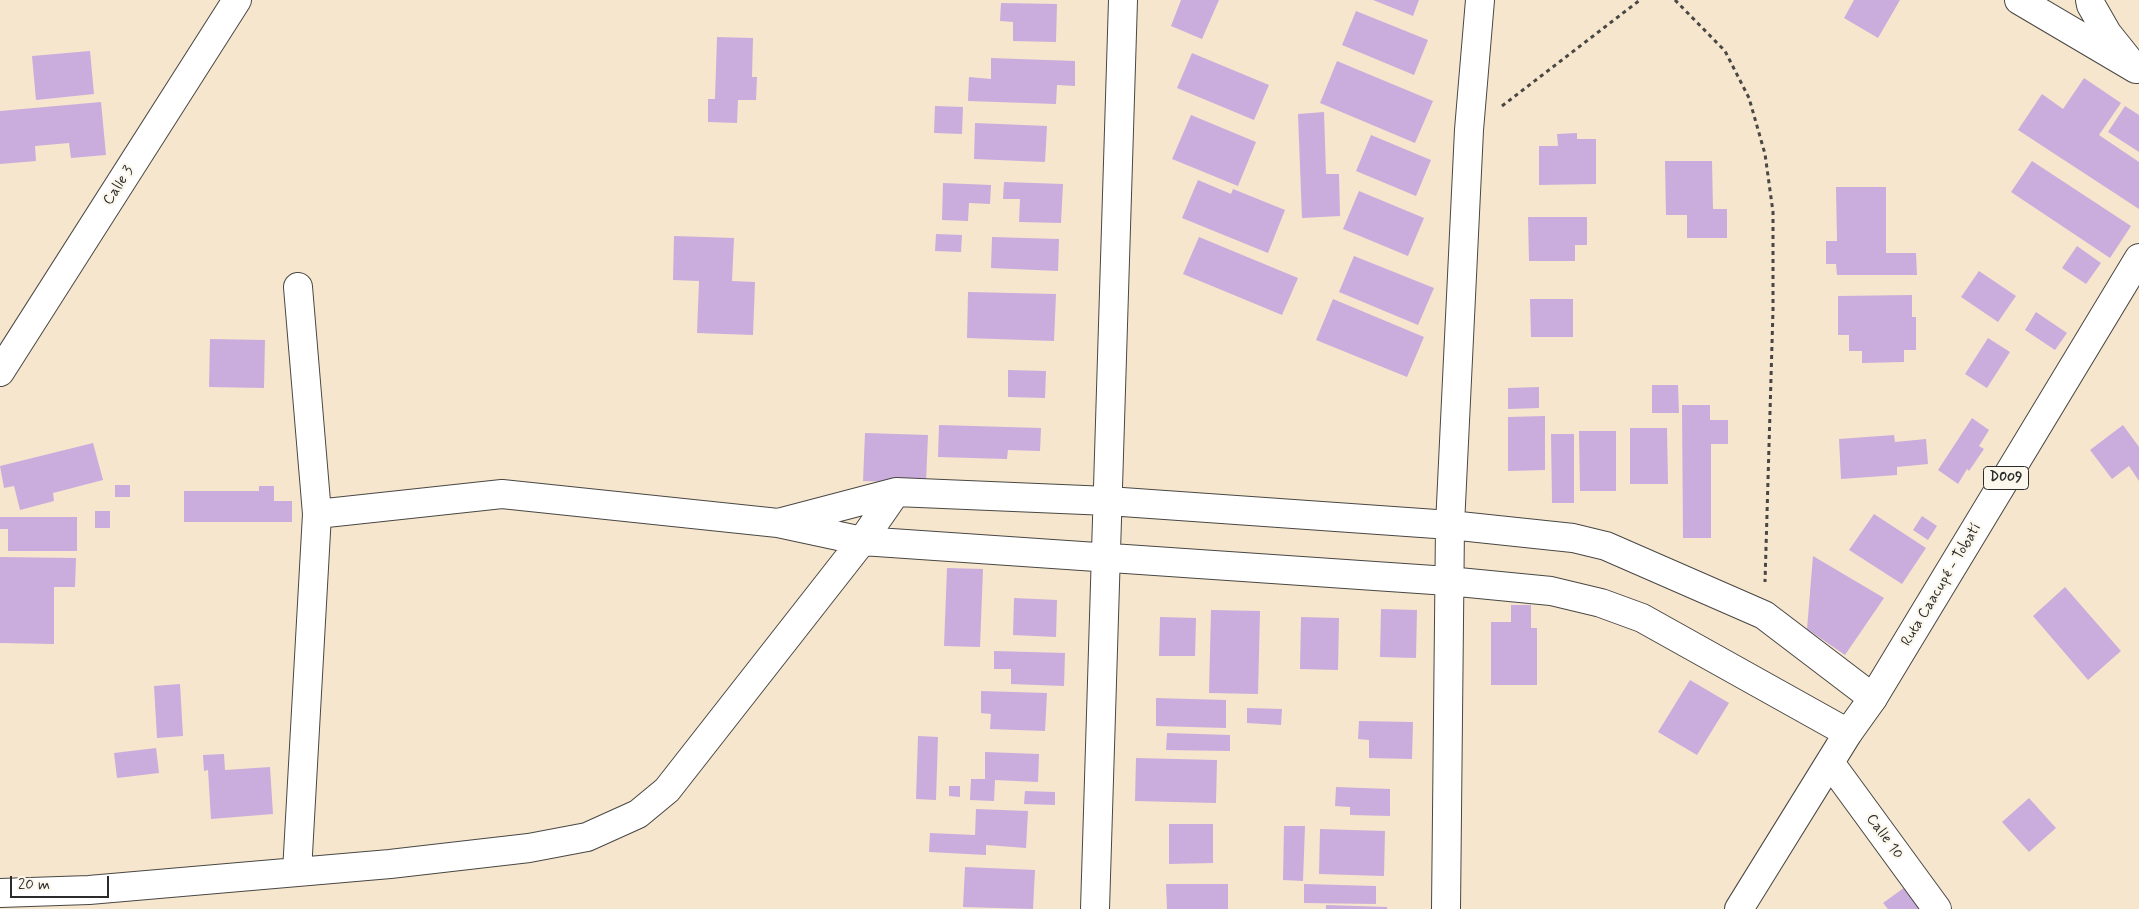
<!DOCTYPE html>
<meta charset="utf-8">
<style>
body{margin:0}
#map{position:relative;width:2139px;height:909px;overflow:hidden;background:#f6e6ce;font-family:Mynerve,sans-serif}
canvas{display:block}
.scale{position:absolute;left:10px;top:876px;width:99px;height:22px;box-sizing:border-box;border:2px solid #2b2b2b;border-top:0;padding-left:6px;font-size:15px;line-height:18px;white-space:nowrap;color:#2b2b2b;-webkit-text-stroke:4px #fbf7ec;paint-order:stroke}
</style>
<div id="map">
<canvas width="2139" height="909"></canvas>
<div class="scale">20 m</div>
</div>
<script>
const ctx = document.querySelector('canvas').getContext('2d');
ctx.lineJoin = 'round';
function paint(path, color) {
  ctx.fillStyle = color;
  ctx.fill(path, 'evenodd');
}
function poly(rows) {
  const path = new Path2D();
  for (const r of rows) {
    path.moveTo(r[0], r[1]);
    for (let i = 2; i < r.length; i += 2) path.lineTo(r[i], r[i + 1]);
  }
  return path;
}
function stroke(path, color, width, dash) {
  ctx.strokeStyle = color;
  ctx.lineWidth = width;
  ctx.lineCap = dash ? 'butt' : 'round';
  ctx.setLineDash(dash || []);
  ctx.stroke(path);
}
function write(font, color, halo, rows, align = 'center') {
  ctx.font = font + ' Mynerve,sans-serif';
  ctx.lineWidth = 4.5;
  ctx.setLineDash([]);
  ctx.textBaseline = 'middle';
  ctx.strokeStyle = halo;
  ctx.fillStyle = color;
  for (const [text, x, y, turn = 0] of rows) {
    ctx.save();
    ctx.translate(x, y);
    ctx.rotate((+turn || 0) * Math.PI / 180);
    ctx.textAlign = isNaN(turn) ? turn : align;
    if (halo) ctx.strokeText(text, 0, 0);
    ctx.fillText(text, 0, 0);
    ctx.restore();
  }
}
const building = poly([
 [1181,0,1219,0,1202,39,1171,26],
 [1373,0,1419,0,1413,16],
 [1854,0,1900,0,1878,38,1844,18],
 [1001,3,1057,4,1056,42,1013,41,1013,22,1000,21],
 [1356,11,1428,40,1414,75,1342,45],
 [717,37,753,38,752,77,757,77,756,100,738,100,737,123,708,122,708,99,715,99],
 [90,51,94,94,36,100,32,56],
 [1192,53,1269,85,1254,120,1177,88],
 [991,58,1075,61,1075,86,1057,85,1056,104,968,101,969,77,991,79],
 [1337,61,1433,101,1415,143,1320,103],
 [2084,78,2121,103,2099,135,2139,162,2139,209,2018,130,2042,94,2063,109],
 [101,102,106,155,71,158,69,143,35,146,36,161,0,164,0,111],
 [935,106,963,107,962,134,934,133],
 [2125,106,2139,115,2139,152,2108,132],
 [1324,112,1326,174,1339,174,1340,216,1302,218,1298,114],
 [1191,115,1256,142,1238,186,1172,159],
 [975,123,1047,126,1045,162,974,159],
 [1577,133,1577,139,1596,139,1596,184,1539,185,1539,146,1558,146,1557,134],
 [1371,135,1431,160,1416,196,1356,171],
 [1665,161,1712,161,1713,209,1727,209,1727,238,1687,238,1687,215,1666,215],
 [2032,161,2131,226,2110,258,2011,192],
 [1198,180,1231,194,1233,189,1285,210,1268,253,1182,218],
 [1004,182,1063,184,1061,223,1019,222,1020,199,1003,199],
 [943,183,991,185,990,204,969,203,968,221,942,220],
 [1836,187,1886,187,1886,253,1916,253,1917,275,1837,275,1836,264,1826,264,1826,241,1837,241],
 [1359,191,1424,218,1408,256,1343,229],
 [1528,217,1587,217,1587,245,1575,245,1575,261,1529,261],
 [936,234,962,235,961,252,935,251],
 [674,236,734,238,732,281,755,282,753,335,697,333,699,281,673,280],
 [992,237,1059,239,1058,271,991,268],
 [1199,237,1298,278,1282,315,1183,274],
 [2077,246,2101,263,2086,284,2062,268],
 [1354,256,1434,288,1418,325,1339,292],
 [1979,271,2016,296,1998,322,1961,297],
 [968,292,1056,294,1054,341,967,338],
 [1912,295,1912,317,1916,317,1916,350,1904,350,1904,362,1862,363,1862,351,1849,351,1849,335,1838,335,1838,296],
 [1333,299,1424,337,1407,377,1316,340],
 [1530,299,1573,299,1573,337,1531,337],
 [2036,312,2067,333,2055,350,2025,330],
 [1988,338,2010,352,1987,388,1965,374],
 [210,339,265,340,264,388,209,387],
 [1008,370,1046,371,1045,398,1008,397],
 [1652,385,1678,385,1679,413,1652,413],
 [1539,387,1539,408,1508,409,1508,388],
 [1682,405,1710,405,1710,420,1728,420,1728,444,1711,444,1711,538,1683,538],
 [1545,416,1545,470,1508,471,1508,417],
 [1972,418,1989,430,1979,446,1984,449,1969,471,1967,469,1958,484,1938,470],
 [939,425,1041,428,1040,451,1008,450,1007,459,938,457],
 [2123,425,2139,447,2139,481,2129,466,2112,479,2090,450],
 [1630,428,1667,428,1668,484,1630,484],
 [1579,431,1616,431,1616,491,1580,491],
 [865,433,928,435,926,483,863,481],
 [1551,434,1574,434,1574,503,1552,503],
 [1894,435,1895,442,1926,439,1928,464,1897,467,1897,475,1841,479,1839,439],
 [93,443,103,480,53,493,54,501,20,510,14,486,4,488,0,466],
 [115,485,130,485,130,497,115,497],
 [259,486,274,486,274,501,292,501,292,522,184,522,184,491,259,491],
 [95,511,110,511,110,528,95,528],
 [1874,514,1926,548,1902,584,1849,550],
 [1922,516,1937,526,1928,540,1913,530],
 [0,517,77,517,77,551,8,551,8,529,0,529],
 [1813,556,1884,598,1845,655,1807,629],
 [0,557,76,558,75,587,54,587,54,644,0,643],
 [947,568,983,569,980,647,944,646],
 [2065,587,2121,651,2088,680,2033,616],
 [1014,598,1057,600,1056,637,1013,635],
 [1511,605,1531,605,1531,628,1537,628,1537,685,1491,685,1491,622,1511,622],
 [1381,609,1417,610,1416,658,1380,657],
 [1211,610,1260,611,1258,694,1209,693],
 [1160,617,1196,618,1195,656,1159,656],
 [1301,617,1339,618,1338,670,1300,669],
 [994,651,1065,653,1064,686,1011,684,1011,669,994,669],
 [1690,680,1729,703,1697,755,1658,732],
 [180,684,183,736,157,738,154,686],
 [981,691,1047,693,1045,731,990,729,991,714,981,713],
 [1156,698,1226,700,1226,728,1156,726],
 [1247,708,1282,709,1281,725,1247,723],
 [1359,721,1413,722,1412,759,1369,758,1369,740,1358,739],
 [1167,733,1230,735,1230,751,1166,750],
 [918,736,938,737,936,800,916,799],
 [156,748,159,773,117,778,114,753],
 [985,752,1039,754,1038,782,995,780,994,801,970,800,971,779,985,779],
 [224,754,225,770,270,767,273,814,211,819,208,770,204,771,203,755],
 [1136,758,1217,760,1216,803,1135,801],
 [949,786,960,786,960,797,949,796],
 [1336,787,1390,789,1390,816,1350,815,1350,807,1335,806],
 [1025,791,1055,792,1055,805,1024,804],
 [2029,798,2056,828,2029,852,2002,822],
 [976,809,1028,811,1026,848,986,845,986,855,929,852,930,833,975,835],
 [1169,824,1213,824,1213,863,1169,864],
 [1284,826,1305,826,1303,881,1283,880],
 [1320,829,1385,831,1384,876,1319,874],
 [965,867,1035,870,1033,909,963,907],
 [1166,884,1228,884,1228,909,1167,909],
 [1304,884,1376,886,1376,904,1304,903],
 [1905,887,1921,909,1888,909,1883,903],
 [1326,905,1387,907,1387,909,1326,909]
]);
const path = poly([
 [1675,0,1725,51,1749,98,1765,154,1773,212,1773,310,1765,582],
 [1502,106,1640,0]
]);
const minor = poly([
 [2019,0,2136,69],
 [2090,0,2091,5,2107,33,2127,58],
 [0,372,237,0],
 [317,514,502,494,778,523],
 [1848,733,1642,618,1601,603,1551,591,1448,581,862,541,778,523,896,492,1108,501,1450,525,1573,538,1606,546,1764,615,1873,698],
 [1831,764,1937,909],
 [297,872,317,514,298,287],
 [0,893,89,890,390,864,529,848,587,837,638,814,667,790,862,541,896,492],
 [1095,909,1123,0],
 [1446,909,1450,525,1469,130,1480,0]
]);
const major = poly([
 [1739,909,1848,733,1873,698,2139,258]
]);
const shields = [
 [2006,478,45]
];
const shieldNames = [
 ["D009",2006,478]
];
const streetNames = [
 ["Calle 3",119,186,-57],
 ["Ruta Caacupé - Tobatí",1942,585,-59],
 ["Calle 10",1884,837,54]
];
paint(building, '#caaddc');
stroke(minor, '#494743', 30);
stroke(major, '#494743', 30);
stroke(path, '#494743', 3, [4, 4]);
stroke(minor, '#fff', 28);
stroke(major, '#fff', 28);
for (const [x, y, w] of shields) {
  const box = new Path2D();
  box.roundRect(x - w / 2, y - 11.5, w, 23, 4);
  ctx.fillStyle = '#fbf7ec';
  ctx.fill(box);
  stroke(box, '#2b2b2b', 1);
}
write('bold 14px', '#2b2b2b', null, shieldNames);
write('15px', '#2b2b2b', '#fbf7ec', streetNames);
</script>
